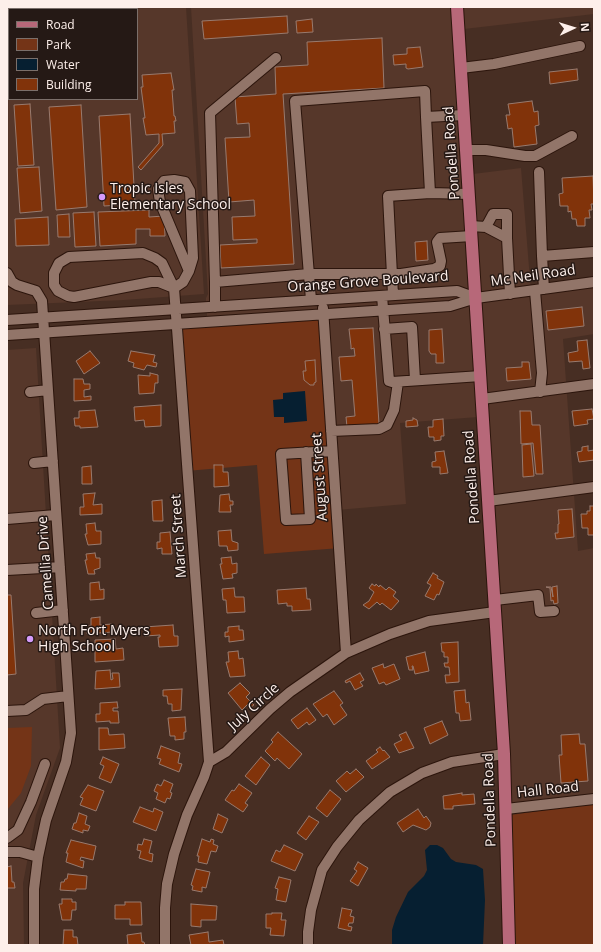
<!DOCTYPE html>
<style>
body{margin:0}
#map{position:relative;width:601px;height:952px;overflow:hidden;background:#472e23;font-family:"Open Sans",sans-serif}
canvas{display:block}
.frame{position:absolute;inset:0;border:8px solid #fdefea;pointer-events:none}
.legend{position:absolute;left:8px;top:8px;width:130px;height:92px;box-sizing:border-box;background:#251915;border:1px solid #7b6f6a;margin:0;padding:5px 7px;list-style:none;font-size:12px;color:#fdefea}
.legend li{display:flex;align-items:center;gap:8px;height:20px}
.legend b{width:20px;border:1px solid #7b6f6a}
.north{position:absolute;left:553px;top:8px;width:40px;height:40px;-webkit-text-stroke:3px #251915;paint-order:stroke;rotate:86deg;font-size:11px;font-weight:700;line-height:16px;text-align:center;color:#fdefea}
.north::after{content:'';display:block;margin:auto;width:14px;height:18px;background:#fdefea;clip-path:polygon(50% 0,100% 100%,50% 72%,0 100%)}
</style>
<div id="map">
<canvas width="601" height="952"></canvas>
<div class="frame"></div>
<ul class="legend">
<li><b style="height:5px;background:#b76879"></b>Road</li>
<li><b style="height:11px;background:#743417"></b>Park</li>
<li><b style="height:11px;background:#061f31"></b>Water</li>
<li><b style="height:11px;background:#81330a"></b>Building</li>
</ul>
<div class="north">N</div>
</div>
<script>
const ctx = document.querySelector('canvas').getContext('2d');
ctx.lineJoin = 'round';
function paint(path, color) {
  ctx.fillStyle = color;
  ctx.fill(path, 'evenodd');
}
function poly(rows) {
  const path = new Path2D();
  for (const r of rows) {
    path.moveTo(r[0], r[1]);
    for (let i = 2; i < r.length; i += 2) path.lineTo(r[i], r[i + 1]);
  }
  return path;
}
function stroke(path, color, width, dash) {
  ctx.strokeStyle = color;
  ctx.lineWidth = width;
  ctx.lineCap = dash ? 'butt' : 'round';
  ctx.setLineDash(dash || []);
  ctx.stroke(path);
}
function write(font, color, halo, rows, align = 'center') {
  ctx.font = font + ' "Open Sans",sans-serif';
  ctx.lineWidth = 3;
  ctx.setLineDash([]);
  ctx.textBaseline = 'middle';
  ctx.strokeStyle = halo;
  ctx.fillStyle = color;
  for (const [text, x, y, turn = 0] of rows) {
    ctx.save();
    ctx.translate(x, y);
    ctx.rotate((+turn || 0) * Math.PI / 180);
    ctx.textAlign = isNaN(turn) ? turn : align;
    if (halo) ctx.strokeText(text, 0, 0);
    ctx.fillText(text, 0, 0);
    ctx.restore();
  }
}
const built = poly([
 [7,7,186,7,204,294,124,300,7,305],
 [9,9,137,9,137,99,9,99],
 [191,7,452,7,470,291,206,303,206,298,208,294],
 [462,7,594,7,594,14,464,29],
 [521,168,531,292,594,285,594,334,563,339,578,551,594,548,594,803,511,815,473,174],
 [456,295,462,298,449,302,207,318,207,312],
 [471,304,478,417,400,423,406,504,337,510,321,319],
 [36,348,60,748,36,815,23,883,24,945,7,945,7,350]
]);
const green = poly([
 [321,319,340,548,264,554,257,465,186,471,175,329],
 [32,727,31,766,21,793,7,810,7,728],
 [594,803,594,945,514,945,511,815]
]);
const water = poly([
 [305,391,307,421,284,423,284,417,274,417,273,400,283,399,283,393],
 [430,845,437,845,443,848,451,859,456,862,476,865,483,869,485,900,483,945,392,945,392,930,396,917,408,892,424,876,427,870,425,850]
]);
const building = poly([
 [287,16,288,33,204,39,202,21,287,16],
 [312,19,313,32,297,33,296,21,312,19],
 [382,38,384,88,283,94,294,264,221,268,220,245,257,243,257,239,233,240,232,217,255,216,254,200,229,202,225,138,250,137,249,123,237,124,235,97,276,94,275,67,308,65,307,42,382,38],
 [420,47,423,67,408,69,406,68,406,64,394,65,393,55,407,54,407,48,420,47],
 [577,69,578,80,550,84,549,72,577,69],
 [171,73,174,90,172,90,174,116,175,116,176,121,174,121,175,133,162,134,163,145,141,170,138,167,159,143,159,134,146,135,143,118,145,118,141,87,143,87,142,75,171,73],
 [532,101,534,112,538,111,539,125,535,126,537,144,514,147,512,128,508,129,506,115,510,115,508,104,532,101],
 [30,104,34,165,18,166,14,105,30,104],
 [81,105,87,207,56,210,49,107,81,105],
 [130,114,135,204,104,206,99,116,130,114],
 [39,167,42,211,20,213,17,168,39,167],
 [593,176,594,204,591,204,592,210,589,210,590,218,585,218,585,226,577,226,576,219,572,219,571,211,568,212,568,206,560,206,559,194,563,193,562,178,593,176],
 [149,210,149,217,164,216,165,236,150,236,150,229,136,229,136,244,100,246,98,212,149,210],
 [94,212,96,246,75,247,73,213,94,212],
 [69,214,70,237,58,237,57,215,69,214],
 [48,217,49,245,16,246,15,219,48,217],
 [427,241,428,260,416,261,415,242,427,241],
 [582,307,584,326,548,330,546,311,582,307],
 [373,328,379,424,347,427,346,417,355,416,352,380,341,381,339,357,355,356,354,348,351,349,351,346,349,329,373,328],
 [442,329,444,363,436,363,436,354,431,354,429,351,429,330,442,329],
 [587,340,590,368,583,369,582,361,569,362,568,353,578,351,577,341,587,340],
 [90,351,100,363,84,374,76,361,90,351],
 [131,351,155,355,153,362,157,363,156,367,147,365,144,370,133,367,134,363,128,361,131,351],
 [315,360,316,382,314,383,314,385,310,385,304,380,303,371,306,371,305,361,315,360],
 [522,362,529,362,531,379,507,381,506,368,522,367,522,362],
 [150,373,158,375,158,383,155,383,154,393,139,394,138,375,150,376,150,373],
 [74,379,83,379,84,384,90,384,90,389,84,390,84,397,91,396,91,400,74,401,74,379],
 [161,405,161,426,145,427,144,420,135,421,134,407,161,405],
 [592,409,594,419,587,420,588,424,574,426,572,411,592,409],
 [95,410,98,427,80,428,80,426,75,426,74,418,79,418,79,411,95,410],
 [520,411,531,411,532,425,540,425,543,474,536,474,533,443,521,444,520,411],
 [413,418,417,420,418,426,406,427,406,421,413,420,413,418],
 [443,419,444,436,441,436,441,440,434,441,434,437,429,437,428,427,433,427,433,420,443,419],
 [531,444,534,476,523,477,522,445,531,444],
 [588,446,588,451,594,450,594,460,579,462,577,452,582,451,582,447,588,446],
 [444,451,448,473,440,474,440,467,432,467,432,462,436,461,435,452,444,451],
 [214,465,223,465,223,472,228,472,229,486,214,487,214,465],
 [91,466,92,484,82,484,82,467,91,466],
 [95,493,93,505,102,504,102,514,80,515,80,507,84,507,83,494,95,493],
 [229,494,230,501,233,501,233,505,230,505,231,512,219,512,220,495,229,494],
 [162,500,163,521,153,521,152,501,162,500],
 [590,506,594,506,594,535,588,535,588,528,582,528,581,514,587,514,587,511,590,511,590,506],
 [572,509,574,537,556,539,555,533,558,533,558,524,559,524,558,510,572,509],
 [95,523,96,531,101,531,101,544,88,545,85,534,87,534,86,524,95,523],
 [231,530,232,541,238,543,238,550,228,551,227,546,219,546,218,531,231,530],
 [170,532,172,554,162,554,162,548,157,549,157,542,160,542,160,533,170,532],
 [95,553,96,558,100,558,100,568,94,570,95,574,88,574,85,560,87,560,86,554,95,553],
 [231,557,232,564,237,563,237,573,232,574,233,578,223,579,220,564,222,564,221,558,231,557],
 [433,573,438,576,437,578,444,582,439,595,437,594,434,600,425,596,431,585,427,583,433,573],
 [99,582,100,590,104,589,104,599,90,600,90,583,99,582],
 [372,584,375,586,376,584,379,587,380,585,386,590,389,587,396,592,393,596,399,601,391,610,382,603,380,605,377,602,369,609,363,605,369,601,374,592,369,588,372,584],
 [557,586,558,603,554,604,553,600,551,601,550,588,546,587,551,587,553,597,552,587,557,586],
 [234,588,235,597,244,597,245,612,227,613,226,600,223,600,222,589,234,588],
 [306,588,307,599,310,599,311,610,292,611,292,606,287,606,287,603,278,604,277,590,306,588],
 [7,595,11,595,16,674,7,675,7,595],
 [100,617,100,625,112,624,112,632,87,634,87,626,91,626,91,618,100,617],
 [173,625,174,636,178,636,178,646,159,647,158,637,160,637,160,635,145,636,144,627,173,625],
 [239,626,239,630,243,630,244,640,229,642,229,636,225,637,225,632,228,632,228,627,239,626],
 [115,639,116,649,123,648,124,660,95,662,95,640,115,639],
 [458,642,459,682,446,683,445,675,450,675,449,667,445,667,444,663,448,663,448,657,444,657,444,652,442,652,441,643,458,642],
 [238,651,239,659,243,658,245,676,230,677,226,662,229,662,228,652,238,651],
 [425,652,429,671,415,674,413,666,412,666,413,670,409,670,406,657,425,652],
 [383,664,384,668,394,664,400,679,386,685,384,682,379,684,372,668,383,664],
 [110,670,111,680,113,679,112,673,119,673,120,687,95,689,96,671,110,670],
 [360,673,364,680,360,682,363,686,355,690,350,681,346,683,345,681,360,673],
 [240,683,250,693,246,697,254,705,251,707,248,704,242,710,228,693,240,683],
 [182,689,181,710,172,711,172,704,168,704,167,696,163,696,163,690,182,689],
 [465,690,466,703,469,702,471,720,460,721,459,713,456,713,454,691,465,690],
 [334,691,343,703,340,705,347,715,334,725,327,714,323,717,313,704,334,691],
 [117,702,118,708,113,708,113,711,118,711,119,723,110,723,110,721,96,722,96,714,100,714,100,703,117,702],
 [307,708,316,720,309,725,307,722,298,729,291,720,307,708],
 [185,717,186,732,184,732,184,739,175,740,175,736,170,736,168,718,185,717],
 [442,721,448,735,430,744,424,728,442,721],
 [99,728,108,728,109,735,124,734,125,748,99,750,99,728],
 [278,732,302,754,289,769,277,758,275,761,265,751,273,742,271,740,278,732],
 [406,732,414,748,399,753,394,744,402,740,399,735,406,732],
 [579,734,580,744,585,744,588,781,561,783,559,755,562,755,561,735,579,734],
 [161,746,180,753,178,763,182,764,179,772,159,764,161,759,157,758,161,746],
 [380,747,383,751,384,750,390,757,372,769,366,761,378,752,376,750,380,747],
 [103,757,119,764,111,783,99,778,104,766,100,764,103,757],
 [261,757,270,765,256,785,245,776,261,757],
 [356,769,364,777,346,792,336,781,347,771,350,774,356,769],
 [164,780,173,784,170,792,172,793,170,799,167,798,165,803,156,799,158,793,154,791,157,784,161,786,164,780],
 [239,784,252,793,245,803,248,805,243,812,225,800,232,790,234,791,239,784],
 [88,785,104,791,96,811,80,805,83,798,80,797,88,785],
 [330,790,341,799,327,817,316,808,330,790],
 [462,793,462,795,474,794,475,804,453,806,453,809,444,809,443,796,462,793],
 [140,807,153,812,154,808,163,812,156,831,133,822,140,807],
 [418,809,424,818,426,816,431,823,430,827,426,830,413,825,403,832,397,823,418,809],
 [79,813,87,816,85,824,90,826,88,831,83,830,83,833,72,829,74,823,76,823,79,813],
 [218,814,228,819,222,833,213,829,218,814],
 [309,816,319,822,306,840,297,833,309,816],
 [144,839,152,841,149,853,153,854,152,862,139,858,141,851,137,850,138,844,142,845,144,839],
 [202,839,210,842,211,839,214,840,213,844,218,846,216,852,211,851,207,864,198,862,199,856,197,856,202,839],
 [71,840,96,846,93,860,81,857,80,860,84,861,83,868,66,862,68,853,66,853,71,840],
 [284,845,303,854,295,871,271,861,276,850,280,852,284,845],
 [358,862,368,868,358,886,350,881,357,871,354,869,358,862],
 [11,866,12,882,14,882,15,888,7,888,7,867,11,866],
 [196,869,210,872,206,888,202,887,202,892,192,890,193,886,191,885,196,869],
 [68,874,87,876,86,889,76,889,76,891,60,890,61,882,64,882,65,879,67,879,68,874],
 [279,877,291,880,286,902,276,900,278,889,275,888,279,877],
 [62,899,72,899,72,902,76,902,76,910,72,910,71,920,62,920,59,904,62,904,62,899],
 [125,902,141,902,142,925,130,925,130,919,115,919,115,905,125,905,125,902],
 [191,904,217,906,216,920,201,920,201,927,191,926,191,904],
 [342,908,352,910,350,916,354,917,353,923,349,923,348,926,352,927,351,931,338,928,342,908],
 [272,913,282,913,281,920,286,920,284,936,270,935,271,928,266,928,266,914,272,914,272,913],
 [64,930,73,930,73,937,77,937,78,945,63,945,64,930],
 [208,932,209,942,223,940,224,945,191,945,189,935,208,932],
 [141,933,142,942,144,942,145,945,128,945,127,935,141,933]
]);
const minor = poly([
 [276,58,210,113,215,282,309,274,401,274,434,269,440,266,441,261,437,242,440,238,472,236],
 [461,68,494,64,580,46],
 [426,117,430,193],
 [466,150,486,150,525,156,535,156,572,136],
 [539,172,542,256],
 [471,226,486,227,507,238,510,294],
 [486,227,493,214,507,214,507,238],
 [7,273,12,282,17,285,36,291,42,301,71,733,66,762,46,820,38,857,34,889,34,945],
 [215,282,215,307],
 [174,288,159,282,151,282,74,297,68,296,58,291,54,285,54,273,59,263,69,257,143,253,155,258,162,263,174,288,209,762],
 [174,288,183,282,189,271,193,258,190,191,185,182,174,180,164,181,158,189,160,202,189,271],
 [544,289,542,256,594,252],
 [535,291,542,373,540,392],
 [393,295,388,196,430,193,469,194],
 [382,296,389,381,392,382,481,376],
 [311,300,295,101,425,91,426,117,464,115],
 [323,308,346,653],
 [7,320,457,291,476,298],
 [384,329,412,327,415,380],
 [7,335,450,306,476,298,594,282],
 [30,392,48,390],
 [482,399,594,384],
 [331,431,379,429,387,425,394,410,398,382],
 [306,452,310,519,286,520,281,454,332,451],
 [34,463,53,461],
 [488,501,594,487],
 [7,519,56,515],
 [7,570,60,567],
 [495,600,538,595,540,612,554,611],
 [36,613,63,610],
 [7,711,26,710,43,699,68,696],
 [506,809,594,799],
 [7,838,18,830,31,802,45,764],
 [7,852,20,852,38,857],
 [165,945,165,908,167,884,174,854,187,815,204,777,209,762,226,752,270,709,290,692,346,653,390,634,429,621,495,612],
 [308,945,308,932,311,910,322,870,337,847,359,820,390,792,422,773,452,762,504,754]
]);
const major = poly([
 [457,7,504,754,509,945]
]);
const markers = [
 [102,197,4,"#d59bfa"],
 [30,639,4,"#d59bfa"]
];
const streetNames = [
 ["Pondella Road",452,153,-94],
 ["Mc Neil Road",533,276,-8],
 ["Orange Grove Boulevard",368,282,-4],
 ["August Street",320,477,-94],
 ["Pondella Road",472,477,-94],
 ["March Street",179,536,-94],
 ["Camellia Drive",46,563,-94],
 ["July Circle",254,707,-42],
 ["Hall Road",548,790,-6],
 ["Pondella Road",490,800,-92]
];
const poiNames = [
 ["Tropic Isles",110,189],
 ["Elementary School",110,205],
 ["North Fort Myers",38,631],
 ["High School",38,647]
];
paint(built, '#56372a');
paint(green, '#743417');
paint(water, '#061f31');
paint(building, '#81330a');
stroke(building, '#987a6e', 1);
stroke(minor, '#2c150c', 12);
stroke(major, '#2c150c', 14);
stroke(minor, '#927569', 10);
stroke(major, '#b76879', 12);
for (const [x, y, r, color] of markers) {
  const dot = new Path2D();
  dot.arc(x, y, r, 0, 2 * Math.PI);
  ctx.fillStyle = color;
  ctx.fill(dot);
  stroke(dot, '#251915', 1.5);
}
write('14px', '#fdefea', '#251915', streetNames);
write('14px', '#fdefea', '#251915', poiNames, 'left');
</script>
